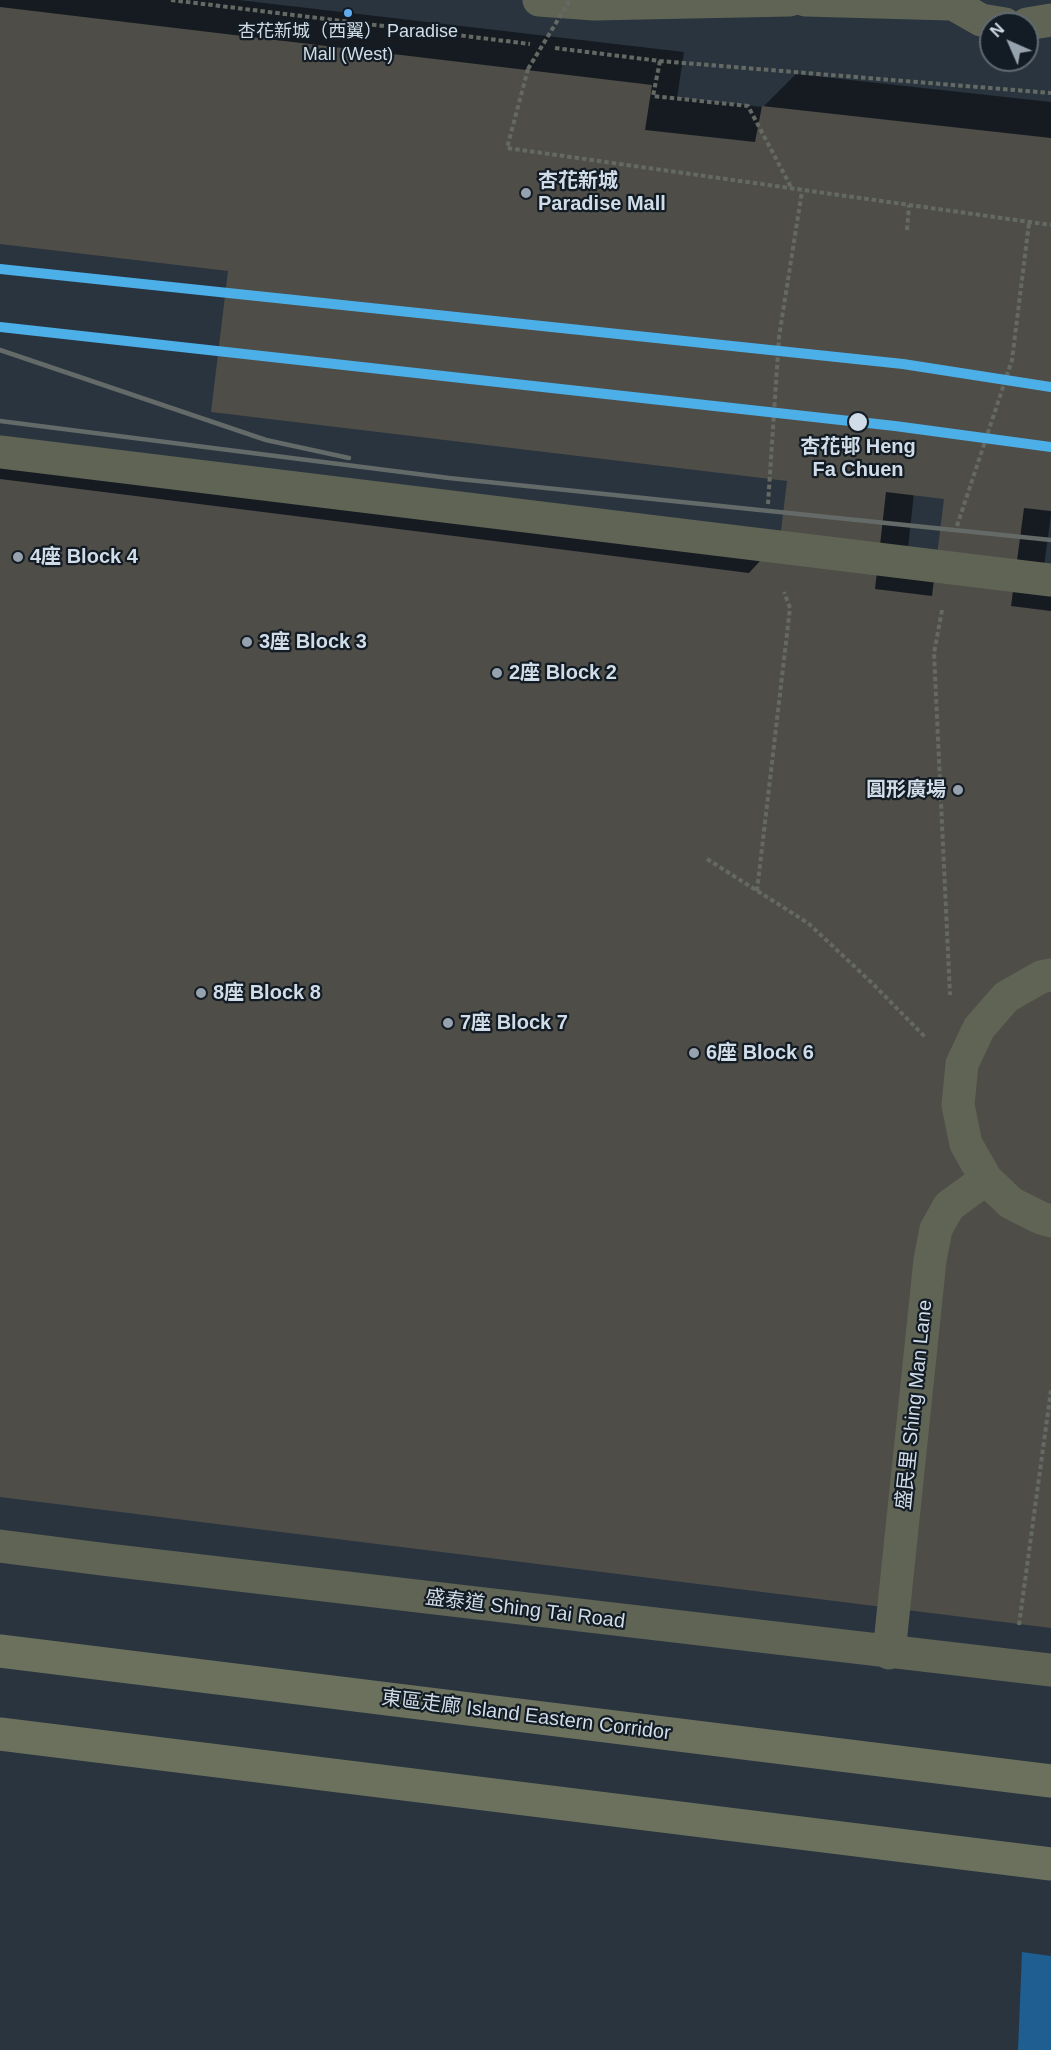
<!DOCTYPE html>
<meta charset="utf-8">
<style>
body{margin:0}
#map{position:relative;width:1051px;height:2050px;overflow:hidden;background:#29343f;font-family:Arial,sans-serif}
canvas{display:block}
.north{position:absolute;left:979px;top:12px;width:60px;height:60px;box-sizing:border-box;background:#131c24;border:2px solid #5f6972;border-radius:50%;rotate:315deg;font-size:16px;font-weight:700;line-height:24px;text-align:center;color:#d0dde8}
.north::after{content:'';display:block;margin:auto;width:21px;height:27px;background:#96a2ad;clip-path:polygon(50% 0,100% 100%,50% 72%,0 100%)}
</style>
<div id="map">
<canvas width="1051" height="2050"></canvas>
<div class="north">N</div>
</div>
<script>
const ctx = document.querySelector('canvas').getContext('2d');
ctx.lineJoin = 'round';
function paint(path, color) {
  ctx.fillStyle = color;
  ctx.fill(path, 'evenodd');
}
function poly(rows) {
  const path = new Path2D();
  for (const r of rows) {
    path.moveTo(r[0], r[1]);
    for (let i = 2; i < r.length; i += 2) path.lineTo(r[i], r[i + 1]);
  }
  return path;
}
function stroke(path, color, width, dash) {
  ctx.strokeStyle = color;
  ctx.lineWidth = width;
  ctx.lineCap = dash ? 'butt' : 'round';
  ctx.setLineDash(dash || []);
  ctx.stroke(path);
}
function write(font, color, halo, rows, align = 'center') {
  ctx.font = font + ' Arial,"Noto Sans TC",sans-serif';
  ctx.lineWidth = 4.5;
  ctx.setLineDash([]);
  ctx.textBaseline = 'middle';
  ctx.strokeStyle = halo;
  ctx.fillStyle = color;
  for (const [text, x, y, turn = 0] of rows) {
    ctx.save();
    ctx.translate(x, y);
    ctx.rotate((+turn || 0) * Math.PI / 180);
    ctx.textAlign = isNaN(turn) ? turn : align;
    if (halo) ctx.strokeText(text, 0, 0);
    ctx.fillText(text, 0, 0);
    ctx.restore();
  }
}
const forest = poly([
 [1022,1952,1051,1956,1051,2050,1018,2050]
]);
const shadow = poly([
 [0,0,239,0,684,52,677,98,763,107,796,74,1051,102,1051,515,1043,574,1051,575,1051,1627,0,1495,0,442,780,541,789,479,229,270,0,243],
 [914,493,946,497,938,561,907,557]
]);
const building = poly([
 [0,7,652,85,645,130,755,142,762,106,1051,138,1051,511,1024,508,1011,606,1051,611,1051,1628,0,1497,0,479,749,573,780,539,787,481,211,412,228,271,0,244],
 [886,492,944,499,932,596,875,589]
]);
const path = poly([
 [171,0,530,44],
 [555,48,660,61,1051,93],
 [660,61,653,96,748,106,791,187],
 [528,69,507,148,1051,225],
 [907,230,909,205],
 [768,504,779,337,802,191],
 [957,526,1012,360,1029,223],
 [942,610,934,653,950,995],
 [707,859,808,923,872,983,926,1038],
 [757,891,790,608,784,592],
 [1019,1625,1051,1390]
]);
const minor = poly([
 [539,0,594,4,790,0],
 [805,0,950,4],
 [946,0,981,20,1005,24],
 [1027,24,1051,20],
 [0,452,1051,580],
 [1051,975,1041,977,1006,997,979,1028,962,1064,958,1105,966,1144,986,1179,1011,1203,1041,1218,1051,1221],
 [0,1546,109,1560,1051,1670],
 [889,1653,930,1260,936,1229,949,1206,986,1179]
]);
const highway = poly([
 [0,1651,1051,1781],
 [0,1734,1051,1864]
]);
const rail = poly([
 [0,350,266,440,349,458],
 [0,421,449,478,1051,540]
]);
const pathBridge = poly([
 [528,69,570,0]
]);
const metro1 = poly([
 [0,269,903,364,1051,387],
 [0,327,895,426,1051,447]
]);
const markers = [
 [348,13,5,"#60acee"],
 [526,193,6,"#96a2ad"],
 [858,422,10,"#d0dde8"],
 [18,557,6,"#96a2ad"],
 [247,642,6,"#96a2ad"],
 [497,673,6,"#96a2ad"],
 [958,790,6,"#96a2ad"],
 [201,993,6,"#96a2ad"],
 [448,1023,6,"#96a2ad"],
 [694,1053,6,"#96a2ad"]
];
const busNames = [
 ["杏花新城（西翼） Paradise",348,32],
 ["Mall (West)",348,55]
];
const poiNames = [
 ["杏花新城",538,181],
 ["Paradise Mall",538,204],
 ["4座 Block 4",30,557],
 ["3座 Block 3",259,642],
 ["2座 Block 2",509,673],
 ["圓形廣場",946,790,"right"],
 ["8座 Block 8",213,993],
 ["7座 Block 7",460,1023],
 ["6座 Block 6",706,1053]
];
const stopNames = [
 ["杏花邨 Heng",858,447],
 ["Fa Chuen",858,470]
];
const streetNames = [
 ["盛民里 Shing Man Lane",915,1405,-84],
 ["盛泰道 Shing Tai Road",525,1610,7],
 ["東區走廊 Island Eastern Corridor",526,1716,7]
];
paint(forest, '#1f5e90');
paint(shadow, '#0007');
paint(building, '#4f4d47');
stroke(path, '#646a63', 4, [4.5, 3]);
stroke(minor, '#606455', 33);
stroke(highway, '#6c715d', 33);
stroke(rail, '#636a68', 4.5);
stroke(pathBridge, '#646a63', 4, [4.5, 3]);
stroke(metro1, '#4dafe8', 10);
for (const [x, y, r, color] of markers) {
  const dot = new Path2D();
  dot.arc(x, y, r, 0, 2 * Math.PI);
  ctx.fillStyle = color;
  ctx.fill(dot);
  stroke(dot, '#131c24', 2);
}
write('18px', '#d0dde8', '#131c24', busNames);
write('bold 20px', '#d0dde8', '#131c24', poiNames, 'left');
write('bold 20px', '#d0dde8', '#131c24', stopNames);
write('20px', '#d0dde8', '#131c24', streetNames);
</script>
